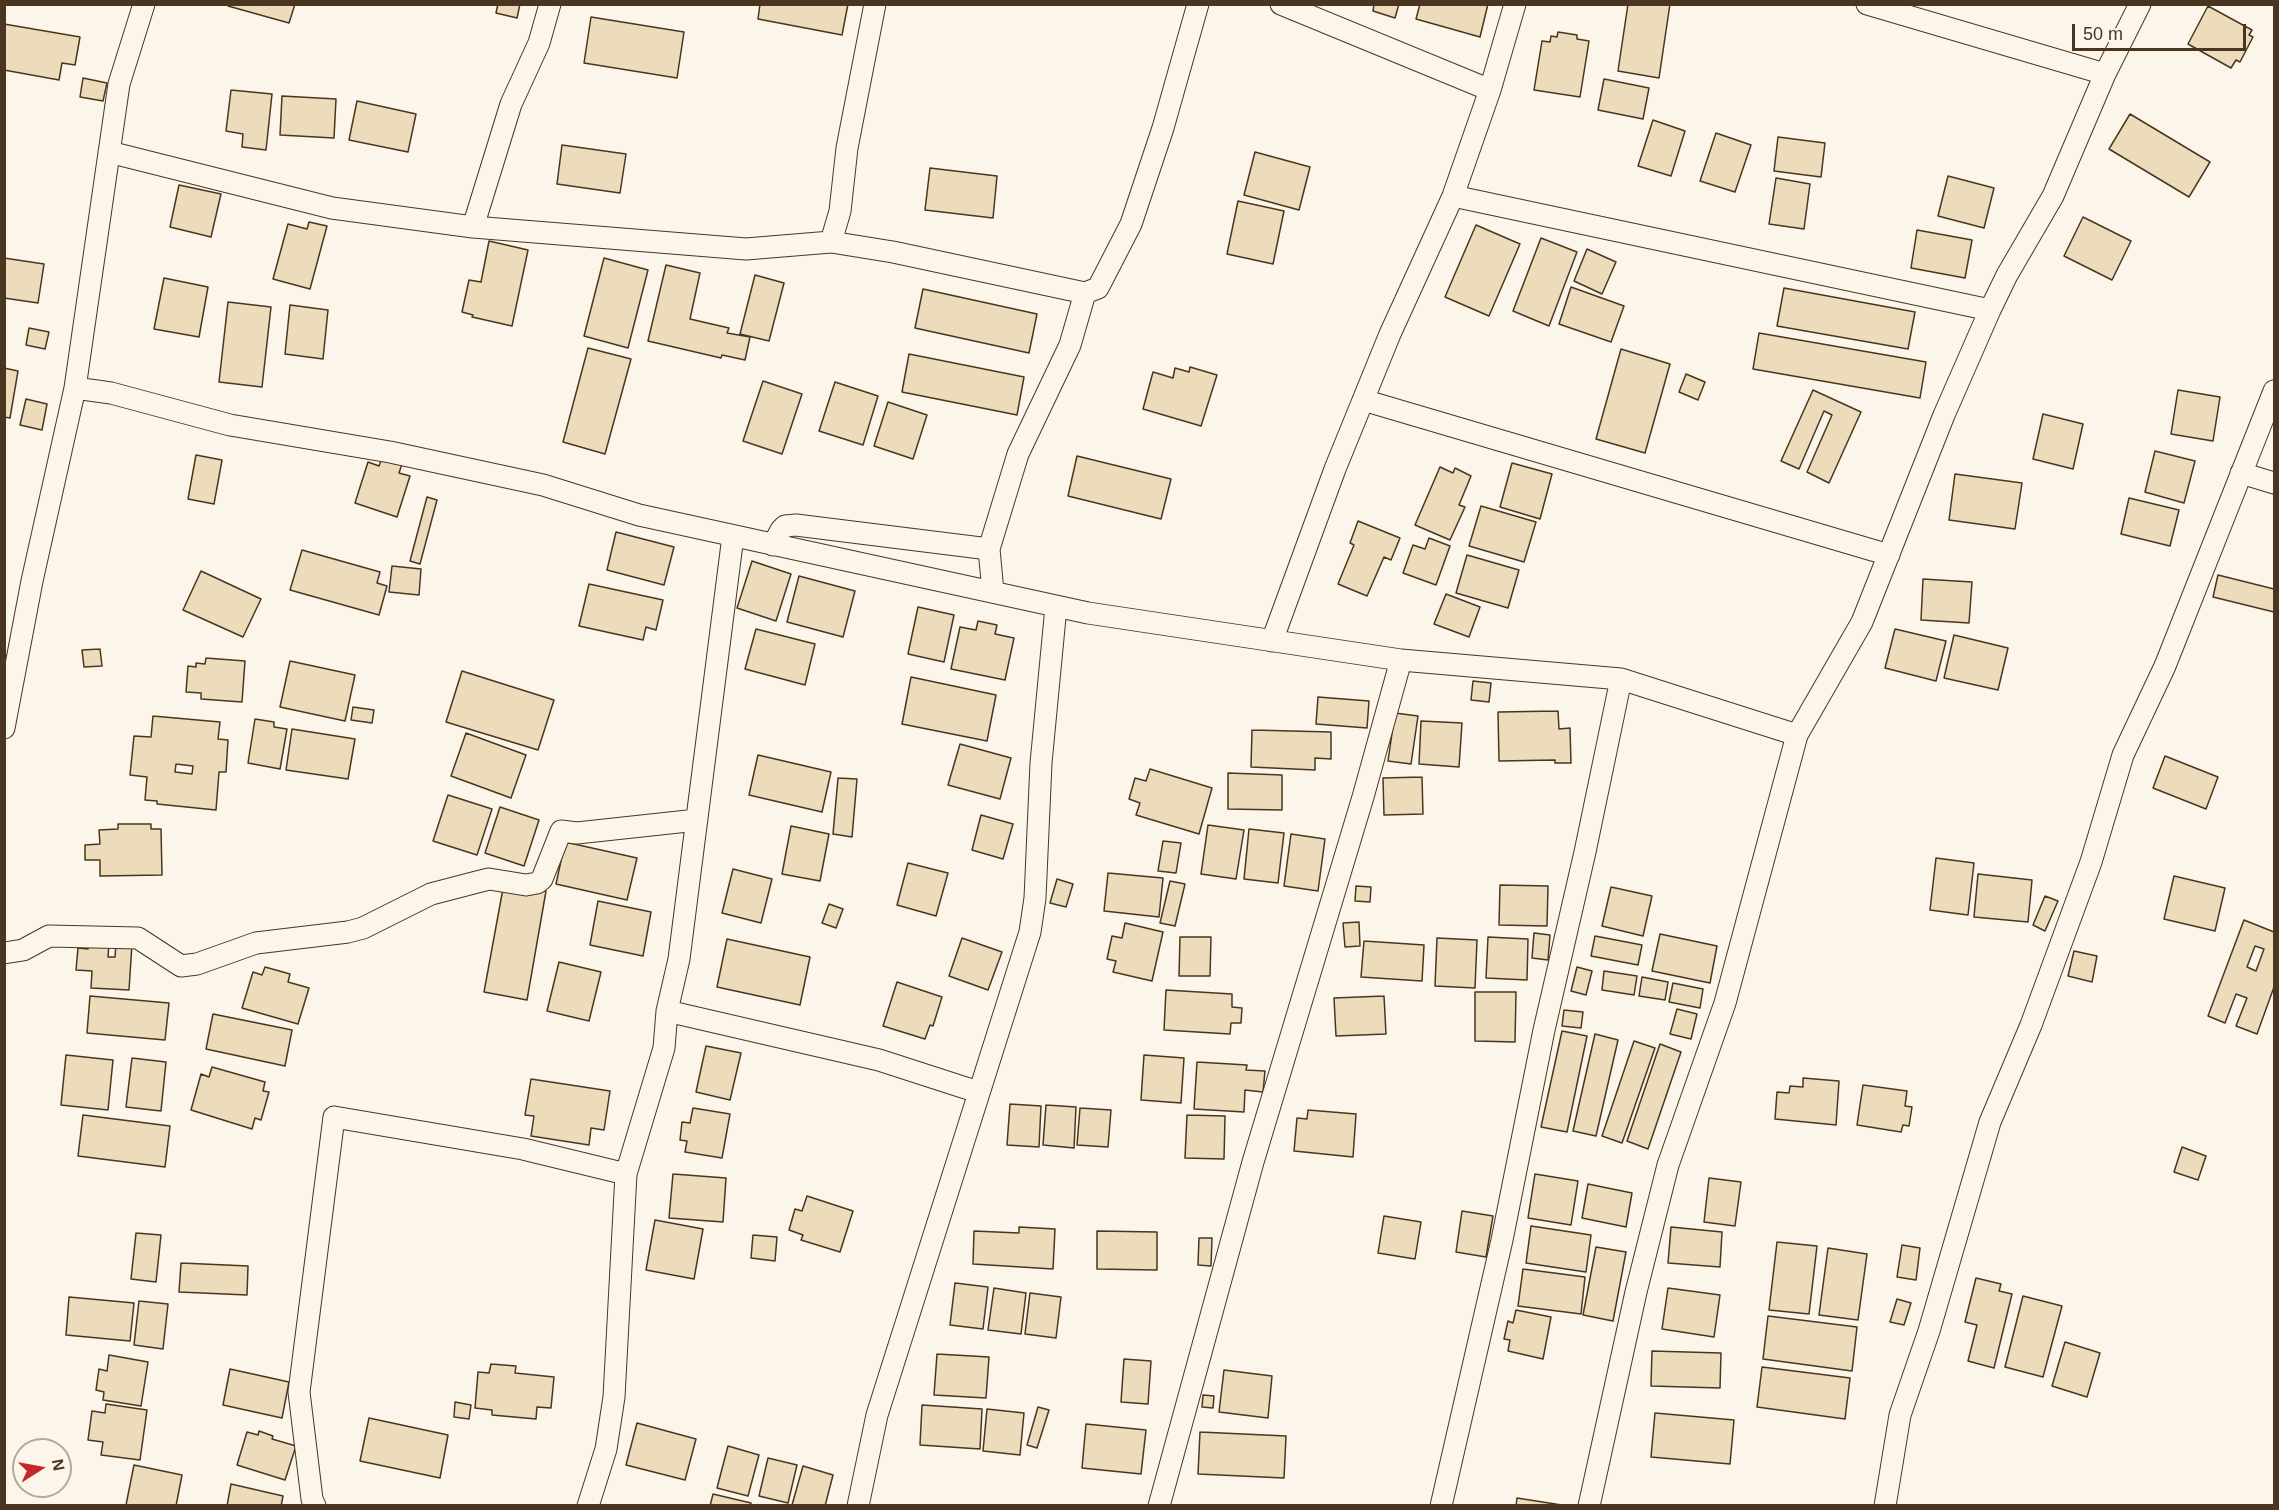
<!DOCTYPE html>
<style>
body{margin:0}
#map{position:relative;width:2279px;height:1510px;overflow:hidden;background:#fbf6e9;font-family:Helvetica,sans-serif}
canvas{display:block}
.frame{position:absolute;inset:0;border:6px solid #4a3520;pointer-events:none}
.north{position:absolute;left:12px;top:1438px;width:60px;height:60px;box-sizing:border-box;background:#fbf6e9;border:2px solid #b4a999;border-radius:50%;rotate:79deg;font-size:16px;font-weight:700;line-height:24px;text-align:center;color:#4a3520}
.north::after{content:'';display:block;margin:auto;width:21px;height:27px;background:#c62828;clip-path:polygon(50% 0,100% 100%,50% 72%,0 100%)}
.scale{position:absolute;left:2072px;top:24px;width:174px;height:27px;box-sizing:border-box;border:3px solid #4a3520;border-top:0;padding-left:8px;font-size:18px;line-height:21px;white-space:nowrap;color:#4a3520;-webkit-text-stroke:4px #fbf6e9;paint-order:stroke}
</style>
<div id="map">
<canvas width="2279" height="1510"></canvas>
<div class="frame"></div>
<div class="north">N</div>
<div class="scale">50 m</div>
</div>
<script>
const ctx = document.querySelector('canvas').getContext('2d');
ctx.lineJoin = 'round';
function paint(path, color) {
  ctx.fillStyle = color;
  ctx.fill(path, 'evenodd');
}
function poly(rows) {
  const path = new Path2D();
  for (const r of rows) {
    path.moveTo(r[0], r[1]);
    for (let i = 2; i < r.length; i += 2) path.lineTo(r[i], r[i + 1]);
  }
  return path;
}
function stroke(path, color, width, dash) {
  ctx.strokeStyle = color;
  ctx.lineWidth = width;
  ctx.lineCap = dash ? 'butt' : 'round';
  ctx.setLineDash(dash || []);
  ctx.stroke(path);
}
const building = poly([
 [228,4,295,4,289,23,228,6,228,4],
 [498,4,520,4,517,18,496,13,498,4],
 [760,4,848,4,842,35,758,19,760,4],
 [1374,4,1399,4,1395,18,1373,11,1374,4],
 [1420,4,1488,4,1480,37,1416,19,1420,4],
 [1628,4,1670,4,1659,78,1618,71,1628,4],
 [2208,6,2252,30,2249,35,2253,37,2240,62,2236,60,2231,68,2188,44,2208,6],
 [591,17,684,32,677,78,584,63,591,17],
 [4,24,80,37,75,65,62,63,59,80,4,70,4,24],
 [1558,32,1577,35,1577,39,1589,41,1580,97,1534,90,1542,41,1550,42,1551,36,1557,37,1558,32],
 [83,78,107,83,103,101,80,97,83,78],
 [1604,79,1649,88,1643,119,1598,110,1604,79],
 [231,90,272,94,266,150,242,147,243,134,226,131,231,90],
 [282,96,336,99,334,138,280,135,282,96],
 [357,101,416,114,408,152,349,140,357,101],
 [2130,114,2210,162,2189,197,2109,149,2130,114],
 [1653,120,1685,131,1671,176,1638,166,1653,120],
 [1716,133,1751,145,1735,192,1700,181,1716,133],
 [1778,137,1825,143,1821,177,1774,171,1778,137],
 [562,145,626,154,620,193,557,184,562,145],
 [1255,152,1310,167,1299,210,1244,195,1255,152],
 [930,168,997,176,993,218,925,210,930,168],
 [1948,176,1994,188,1984,228,1938,216,1948,176],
 [1776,178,1810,184,1804,229,1769,224,1776,178],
 [179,185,221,194,211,237,170,227,179,185],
 [1238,201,1284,211,1273,264,1227,254,1238,201],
 [2083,217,2131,241,2112,280,2064,256,2083,217],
 [309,222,327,226,310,289,273,279,288,224,307,229,309,222],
 [1476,225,1520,244,1489,316,1445,297,1476,225],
 [1917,230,1972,240,1965,278,1911,268,1917,230],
 [1541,238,1577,252,1549,326,1513,311,1541,238],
 [489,241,528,250,512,326,472,317,473,315,462,312,469,280,481,282,489,241],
 [1587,249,1616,262,1602,294,1574,281,1587,249],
 [4,258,44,264,38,303,4,298,4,258],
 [604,258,648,270,628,348,584,336,604,258],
 [666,265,700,273,690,319,729,328,727,333,750,337,745,360,722,355,721,358,648,341,666,265],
 [755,275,784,283,769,341,740,334,755,275],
 [164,278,208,287,199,337,154,329,164,278],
 [1571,287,1624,306,1611,342,1559,324,1571,287],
 [1784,288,1915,312,1908,349,1777,326,1784,288],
 [923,289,1037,314,1029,353,915,328,923,289],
 [228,302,271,307,262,387,219,382,228,302],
 [290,305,328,310,323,359,285,354,290,305],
 [29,328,49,332,45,349,26,345,29,328],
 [1759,333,1926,362,1920,398,1753,369,1759,333],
 [588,348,631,359,605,454,563,442,588,348],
 [1621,349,1670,364,1645,453,1596,439,1621,349],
 [909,354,1024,377,1017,415,902,392,909,354],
 [1190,367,1217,375,1201,426,1143,409,1153,372,1173,378,1175,368,1189,372,1190,367],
 [4,368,18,371,10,418,4,417,4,368],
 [1686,374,1705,382,1698,400,1679,392,1686,374],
 [763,381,802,394,782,454,743,441,763,381],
 [835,382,878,396,863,445,819,431,835,382],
 [1813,390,1861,412,1829,483,1807,472,1832,415,1824,411,1799,469,1781,461,1813,390],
 [2178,390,2220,397,2213,441,2171,434,2178,390],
 [26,399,47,404,42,430,20,425,26,399],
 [888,402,927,415,913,459,874,446,888,402],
 [2043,414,2083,424,2073,469,2033,459,2043,414],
 [2155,451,2195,461,2184,503,2145,492,2155,451],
 [196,455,222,460,214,504,188,499,196,455],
 [1077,456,1171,479,1161,519,1068,496,1077,456],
 [382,458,402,464,399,473,410,476,397,517,355,503,368,462,379,466,382,458],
 [1512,463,1552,474,1540,519,1500,507,1512,463],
 [1440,467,1453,473,1455,468,1471,476,1459,505,1465,507,1450,540,1415,525,1440,467],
 [1955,474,2022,483,2015,529,1949,520,1955,474],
 [427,497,437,500,420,564,410,561,427,497],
 [2129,498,2179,510,2170,546,2121,534,2129,498],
 [1481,506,1536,522,1524,562,1469,546,1481,506],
 [1358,521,1400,538,1391,560,1384,557,1367,596,1338,584,1354,545,1350,543,1358,521],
 [616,532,674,547,664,585,607,570,616,532],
 [1429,538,1450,546,1436,585,1403,573,1413,545,1425,549,1429,538],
 [302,550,380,572,377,583,387,586,379,615,290,590,302,550],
 [1467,555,1519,570,1508,608,1456,593,1467,555],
 [752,561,791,574,776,621,737,608,752,561],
 [392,566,421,569,419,595,389,592,392,566],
 [201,571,261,599,243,637,183,610,201,571],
 [2218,575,2274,589,2274,612,2213,597,2218,575],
 [799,576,855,591,843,637,787,622,799,576],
 [1923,579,1972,582,1969,623,1921,620,1923,579],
 [589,584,663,600,656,630,646,627,643,640,579,626,589,584],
 [1446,594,1480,607,1469,637,1434,624,1446,594],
 [918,607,954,615,944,662,908,654,918,607],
 [978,621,997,625,995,634,1014,638,1005,680,951,669,960,627,976,630,978,621],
 [756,629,815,644,805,685,745,669,756,629],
 [1895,629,1946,641,1936,681,1885,668,1895,629],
 [1954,635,2008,648,1998,690,1944,678,1954,635],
 [100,649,102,666,84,667,82,650,100,649],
 [206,658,245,661,242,702,201,699,201,693,186,692,188,666,196,667,196,663,205,664,206,658],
 [290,661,355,675,345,721,280,707,290,661],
 [462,671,554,700,538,750,446,722,462,671],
 [911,677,996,695,987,741,902,724,911,677],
 [1473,681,1491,683,1489,702,1471,700,1473,681],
 [1318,697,1369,701,1367,728,1316,724,1318,697],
 [353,707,374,710,372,723,351,720,353,707],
 [1558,711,1559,729,1570,728,1571,763,1555,763,1555,760,1499,761,1498,712,1558,711],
 [1395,713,1418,716,1411,764,1388,761,1395,713],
 [153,716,220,722,218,739,228,740,226,772,219,772,216,810,157,804,157,801,145,800,147,777,130,775,134,736,151,737,153,716],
 [176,764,193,766,192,774,175,772,176,764],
 [255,719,274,722,274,727,287,729,280,769,248,763,255,719],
 [1421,721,1462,723,1459,767,1419,764,1421,721],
 [292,729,355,739,348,779,286,770,292,729],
 [1252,730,1331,732,1331,759,1315,758,1315,770,1251,767,1252,730],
 [466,733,526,755,511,798,451,776,466,733],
 [960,744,1011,758,1000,799,948,785,960,744],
 [758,755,831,772,822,812,749,795,758,755],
 [2165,756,2218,777,2206,809,2153,788,2165,756],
 [1150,769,1212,788,1199,834,1136,815,1140,803,1129,799,1135,778,1146,781,1150,769],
 [1228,773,1282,775,1282,810,1228,809,1228,773],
 [1422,777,1423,814,1384,815,1383,778,1422,777],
 [838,778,857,779,852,837,833,834,838,778],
 [448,795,492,809,477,855,433,841,448,795],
 [500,807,539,820,524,866,485,853,500,807],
 [981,815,1013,824,1003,859,972,850,981,815],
 [118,824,151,824,151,829,161,829,162,875,100,876,100,860,85,860,85,845,100,844,99,830,118,829,118,824],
 [1208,825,1244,830,1236,879,1201,874,1208,825],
 [791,826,829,834,820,881,782,874,791,826],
 [1249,829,1284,833,1278,883,1244,879,1249,829],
 [1291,834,1325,839,1318,891,1284,886,1291,834],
 [1163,841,1181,843,1176,873,1158,871,1163,841],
 [565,842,637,858,627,900,556,884,565,842],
 [1936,858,1974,863,1968,915,1930,910,1936,858],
 [908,863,948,873,936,916,897,905,908,863],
 [733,869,772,879,761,923,722,913,733,869],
 [1108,873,1163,878,1159,917,1104,911,1108,873],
 [1978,874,2032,880,2028,922,1974,917,1978,874],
 [2174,876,2225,888,2215,931,2164,919,2174,876],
 [1057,879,1073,884,1066,907,1050,903,1057,879],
 [1170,881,1185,884,1175,926,1160,923,1170,881],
 [504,883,546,891,527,1000,484,992,504,883],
 [1500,885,1548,886,1547,926,1499,925,1500,885],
 [1356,886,1371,887,1370,902,1355,901,1356,886],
 [1611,887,1652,896,1643,936,1602,926,1611,887],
 [2045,896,2058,901,2045,931,2033,925,2045,896],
 [598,901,651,912,643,956,590,945,598,901],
 [829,904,843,909,836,928,822,923,829,904],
 [2244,920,2274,932,2274,987,2257,1034,2236,1026,2247,998,2236,994,2225,1023,2208,1016,2244,920],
 [2255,946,2264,949,2256,971,2247,967,2255,946],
 [1359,922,1360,946,1345,947,1343,923,1359,922],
 [1125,923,1163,932,1152,981,1113,972,1116,961,1107,959,1112,936,1122,938,1125,923],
 [1534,933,1550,935,1548,960,1532,958,1534,933],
 [1660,934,1717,946,1710,983,1652,971,1660,934],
 [1595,936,1642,945,1638,965,1591,956,1595,936],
 [1180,937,1211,937,1210,976,1179,976,1180,937],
 [1488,937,1528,939,1527,980,1486,978,1488,937],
 [962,938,1002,952,988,990,949,976,962,938],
 [1437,938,1477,940,1475,988,1435,986,1437,938],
 [727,939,810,957,800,1005,717,987,727,939],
 [1364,941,1424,945,1422,981,1361,977,1364,941],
 [88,942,109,943,108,957,115,957,116,943,132,944,129,990,91,988,92,971,76,970,78,948,88,949,88,942],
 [2074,951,2097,956,2092,982,2068,976,2074,951],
 [559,962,601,972,589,1021,547,1011,559,962],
 [265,967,290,974,288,982,309,988,298,1024,242,1008,253,972,262,975,265,967],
 [1577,967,1592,971,1586,995,1571,991,1577,967],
 [1604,971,1637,976,1634,995,1602,990,1604,971],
 [1642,977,1668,982,1665,1000,1639,996,1642,977],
 [897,982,942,997,933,1026,930,1025,925,1039,883,1026,897,982],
 [1673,983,1703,989,1700,1008,1669,1002,1673,983],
 [1166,990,1232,994,1232,1007,1242,1008,1241,1023,1231,1023,1230,1034,1164,1030,1166,990],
 [1475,992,1516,992,1515,1042,1475,1041,1475,992],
 [90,996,169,1003,165,1040,87,1033,90,996],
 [1384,996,1386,1034,1336,1036,1334,998,1384,996],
 [1677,1009,1697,1014,1691,1039,1670,1034,1677,1009],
 [1564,1010,1583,1012,1581,1028,1562,1026,1564,1010],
 [213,1014,292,1030,285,1066,206,1049,213,1014],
 [1562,1031,1587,1036,1567,1132,1541,1127,1562,1031],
 [1595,1034,1618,1040,1596,1136,1573,1131,1595,1034],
 [1634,1041,1655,1048,1622,1143,1602,1136,1634,1041],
 [1660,1044,1681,1052,1648,1149,1627,1141,1660,1044],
 [706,1046,741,1053,730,1100,696,1092,706,1046],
 [66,1055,113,1060,108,1110,61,1105,66,1055],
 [1144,1055,1184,1058,1181,1103,1141,1100,1144,1055],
 [132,1058,166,1062,161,1111,126,1107,132,1058],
 [1197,1062,1247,1065,1246,1070,1265,1071,1263,1092,1245,1090,1244,1112,1194,1109,1197,1062],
 [212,1067,265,1082,263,1091,269,1092,261,1120,255,1118,252,1129,191,1110,201,1074,209,1077,212,1067],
 [1803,1078,1839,1081,1836,1125,1775,1119,1777,1092,1789,1093,1790,1086,1803,1087,1803,1078],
 [531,1079,610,1091,604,1130,591,1128,589,1145,531,1136,534,1116,525,1115,531,1079],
 [1863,1085,1907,1091,1905,1106,1912,1107,1909,1126,1903,1125,1901,1132,1857,1125,1863,1085],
 [1010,1104,1041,1106,1039,1147,1007,1145,1010,1104],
 [1046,1105,1076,1107,1074,1148,1043,1145,1046,1105],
 [693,1108,730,1114,722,1158,685,1152,687,1141,680,1140,682,1122,690,1123,693,1108],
 [1080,1108,1111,1110,1108,1147,1077,1145,1080,1108],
 [1308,1110,1356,1114,1353,1157,1294,1151,1297,1118,1307,1119,1308,1110],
 [83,1115,170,1126,165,1167,78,1156,83,1115],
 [1187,1115,1225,1116,1224,1159,1185,1158,1187,1115],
 [2182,1147,2206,1156,2198,1180,2174,1172,2182,1147],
 [673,1174,726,1178,723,1222,669,1218,673,1174],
 [1535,1174,1578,1181,1571,1225,1528,1218,1535,1174],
 [1709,1178,1741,1182,1735,1226,1704,1222,1709,1178],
 [1588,1184,1632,1193,1626,1227,1582,1218,1588,1184],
 [807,1196,853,1211,840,1252,801,1240,803,1235,789,1230,795,1209,802,1211,807,1196],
 [1462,1211,1493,1216,1486,1257,1456,1252,1462,1211],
 [1384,1216,1421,1222,1415,1259,1378,1253,1384,1216],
 [655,1220,703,1229,694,1279,646,1270,655,1220],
 [1531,1226,1591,1235,1586,1272,1526,1263,1531,1226],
 [1019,1227,1055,1229,1053,1269,973,1264,974,1231,1019,1233,1019,1227],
 [1671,1227,1722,1232,1720,1267,1668,1263,1671,1227],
 [1097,1231,1157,1232,1157,1270,1097,1269,1097,1231],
 [136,1233,161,1235,156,1282,131,1279,136,1233],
 [753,1235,777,1237,775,1261,751,1258,753,1235],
 [1199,1238,1212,1238,1211,1266,1198,1265,1199,1238],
 [1777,1242,1817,1246,1809,1314,1769,1310,1777,1242],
 [1902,1245,1920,1248,1916,1280,1897,1277,1902,1245],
 [1596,1247,1626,1252,1613,1321,1583,1315,1596,1247],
 [1828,1248,1867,1254,1858,1320,1819,1315,1828,1248],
 [181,1263,248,1266,247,1295,179,1292,181,1263],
 [1523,1269,1585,1277,1581,1314,1518,1306,1523,1269],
 [1976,1278,2001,1284,1999,1291,2012,1294,1994,1368,1968,1361,1977,1325,1965,1322,1976,1278],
 [955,1283,988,1287,983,1329,950,1325,955,1283],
 [994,1288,1026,1293,1021,1334,988,1330,994,1288],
 [1668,1288,1720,1295,1714,1337,1662,1329,1668,1288],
 [1030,1293,1061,1297,1056,1338,1025,1334,1030,1293],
 [2023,1296,2062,1306,2043,1377,2005,1367,2023,1296],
 [69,1297,134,1303,130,1341,66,1335,69,1297],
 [1897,1299,1911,1303,1904,1325,1890,1322,1897,1299],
 [139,1301,168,1304,163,1349,134,1345,139,1301],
 [1516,1310,1551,1317,1543,1359,1508,1351,1510,1340,1504,1339,1508,1321,1513,1323,1516,1310],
 [1768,1316,1857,1327,1852,1371,1763,1359,1768,1316],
 [2065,1342,2100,1353,2087,1397,2052,1386,2065,1342],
 [1652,1351,1721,1353,1720,1388,1651,1386,1652,1351],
 [937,1354,989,1357,986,1398,934,1395,937,1354],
 [109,1355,148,1362,141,1406,103,1400,104,1392,96,1390,99,1369,107,1371,109,1355],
 [1124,1359,1151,1361,1148,1404,1121,1402,1124,1359],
 [491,1364,516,1366,515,1373,554,1377,551,1408,537,1407,536,1419,492,1415,492,1410,475,1408,478,1372,489,1373,491,1364],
 [1762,1367,1850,1378,1845,1419,1757,1407,1762,1367],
 [230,1369,289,1382,282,1418,223,1405,230,1369],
 [1224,1370,1272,1376,1268,1418,1219,1412,1224,1370],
 [1203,1395,1214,1396,1213,1408,1202,1407,1203,1395],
 [455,1402,471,1405,469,1419,454,1417,455,1402],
 [106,1404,147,1410,140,1460,101,1455,103,1442,88,1440,92,1411,105,1413,106,1404],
 [922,1405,982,1409,980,1449,920,1445,922,1405],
 [1038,1407,1049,1410,1037,1448,1027,1445,1038,1407],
 [987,1409,1024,1413,1020,1455,983,1451,987,1409],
 [1655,1413,1734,1420,1730,1464,1651,1457,1655,1413],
 [369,1418,448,1435,440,1478,360,1461,369,1418],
 [637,1423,696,1439,685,1480,626,1465,637,1423],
 [1086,1424,1146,1430,1141,1474,1082,1468,1086,1424],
 [259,1431,273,1436,272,1439,296,1446,285,1480,237,1465,247,1432,258,1435,259,1431],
 [1200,1432,1286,1436,1284,1478,1198,1474,1200,1432],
 [728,1446,759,1455,748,1496,717,1488,728,1446],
 [768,1458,797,1465,788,1503,759,1496,768,1458],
 [134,1465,182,1475,176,1506,126,1505,134,1465],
 [803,1466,833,1475,825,1506,792,1505,803,1466],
 [231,1484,283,1496,281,1506,227,1506,231,1484],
 [713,1494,751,1503,750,1506,710,1506,713,1494],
 [1517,1498,1568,1506,1516,1506,1517,1498]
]);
const minor = poly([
 [1281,4,1490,90],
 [1867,4,2105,74],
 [109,152,332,208,473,227,746,249,831,242,893,252,1085,293],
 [1453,196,1990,310],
 [473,227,511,104,539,43,550,4],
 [831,242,840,211,847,148,875,4],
 [75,388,111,393,230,425,390,452,543,485,639,515,1088,613,1401,660,1621,679,1797,735],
 [1363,400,1889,555],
 [2241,473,2274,483],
 [773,545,781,530,785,526,796,525,989,549],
 [993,592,989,549,1018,454,1070,345,1085,293,1098,288,1131,224,1163,128,1198,4],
 [1272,641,1335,469,1390,334,1453,196,1490,90,1515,4],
 [4,728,32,581,75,388,119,84,144,4],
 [4,953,23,950,49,936,138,938,181,966,197,964,256,943,348,932,363,928,431,894,477,882,489,879,526,885,537,883,542,879,561,831,577,833,697,820],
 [667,1011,679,959,733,536],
 [315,1506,312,1499,299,1392,334,1117,523,1149,626,1174,664,1048,667,1011,879,1060,978,1092],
 [588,1506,606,1449,614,1397,626,1174],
 [858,1506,877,1415,1030,932,1035,898,1041,763,1056,607],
 [1159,1506,1253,1162,1363,797,1401,660],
 [1441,1506,1502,1240,1544,1030,1585,852,1621,679],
 [1589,1506,1636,1292,1668,1165,1725,1003,1797,735,1862,622,1944,415,1990,310,2007,275,2053,196,2105,74,2140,4],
 [1885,1506,1900,1415,1929,1331,1990,1122,2031,1025,2091,862,2123,755,2165,666,2274,391]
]);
paint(building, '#ecdcbc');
stroke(building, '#4a3520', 1.5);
stroke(minor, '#4a3520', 23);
stroke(minor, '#fbf6e9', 21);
</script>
